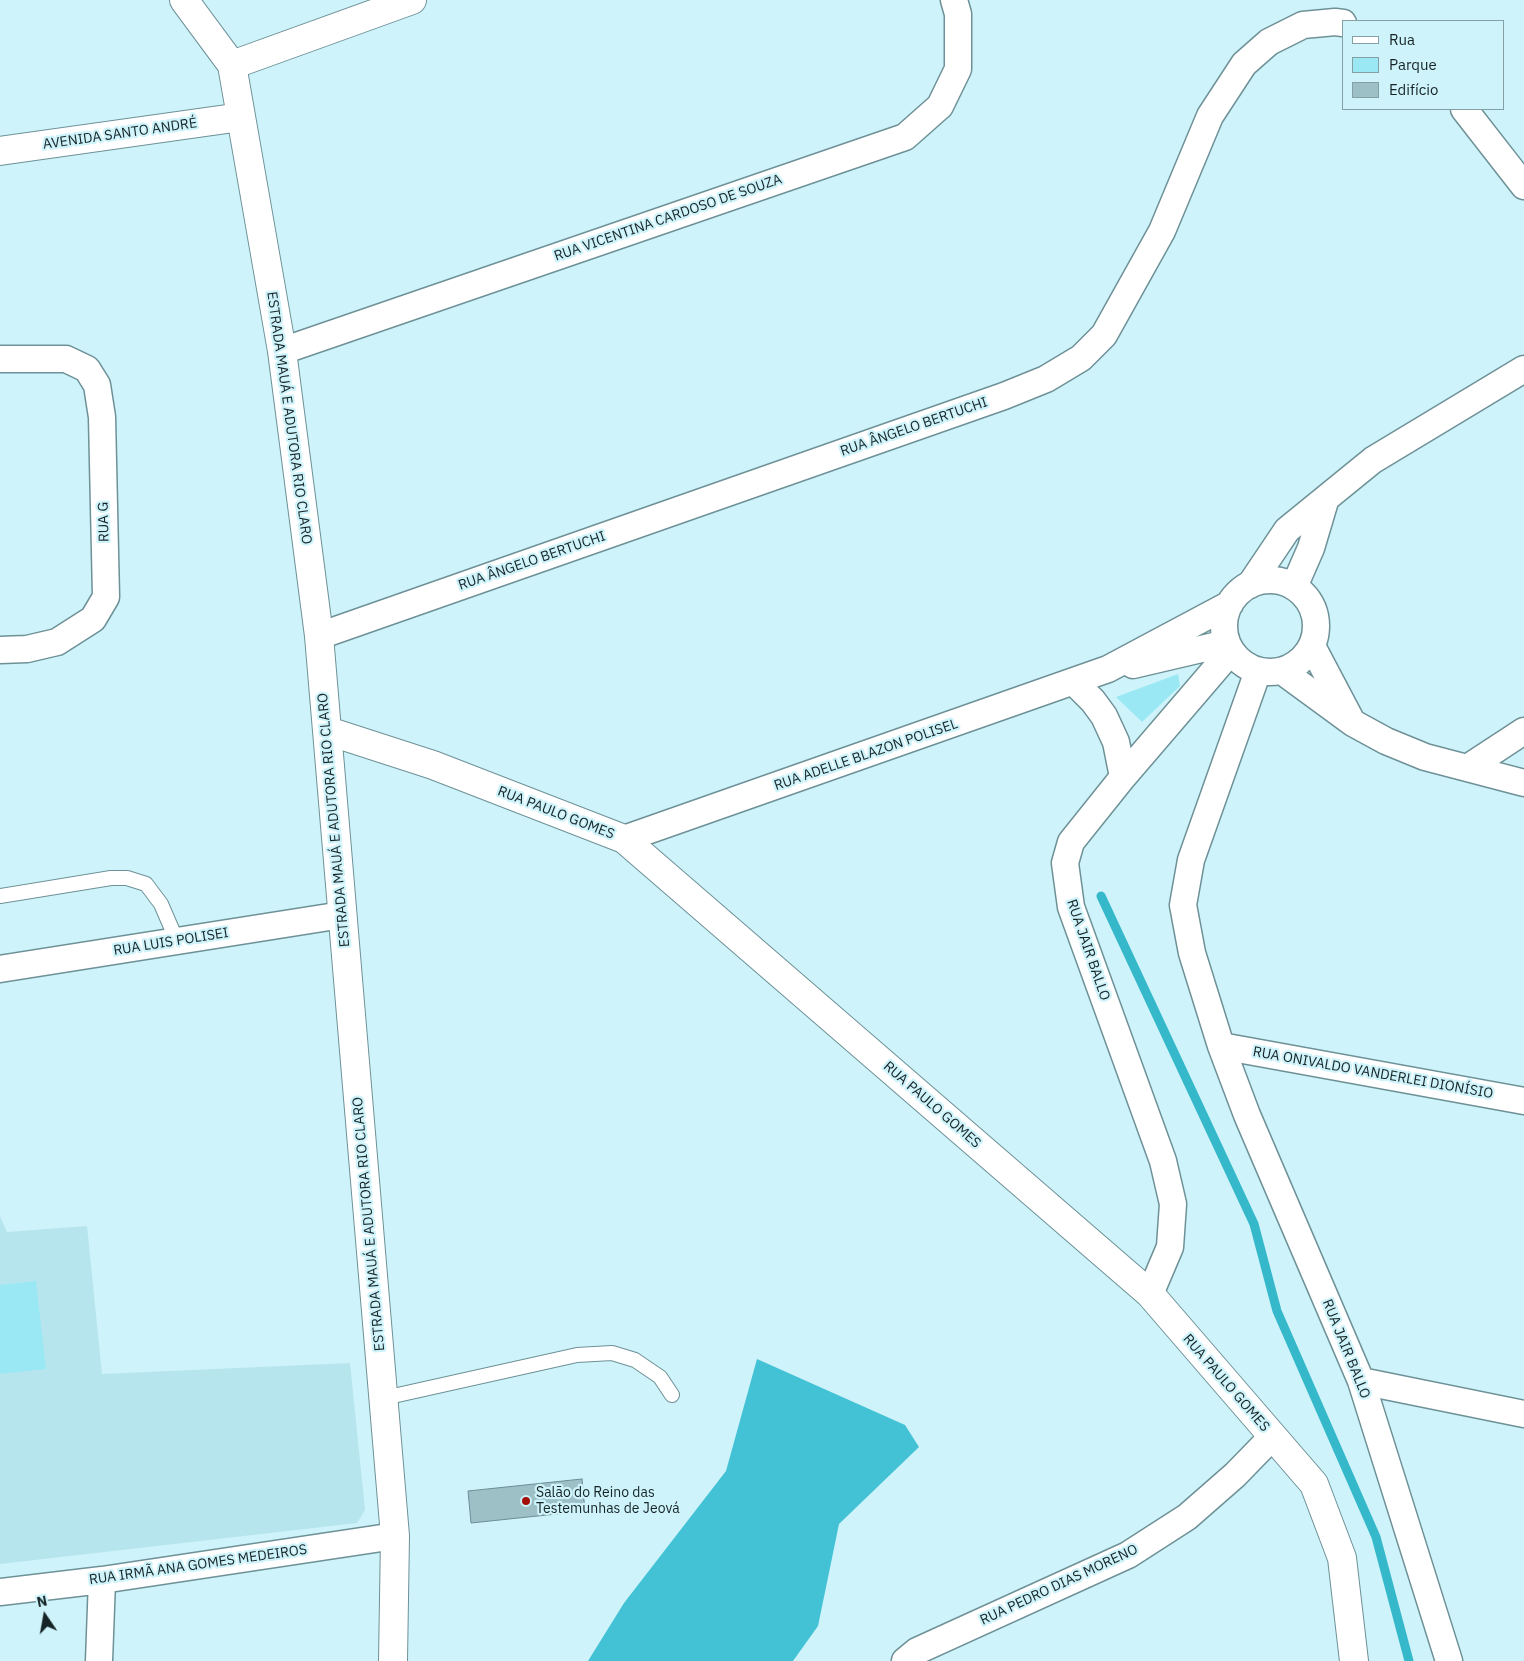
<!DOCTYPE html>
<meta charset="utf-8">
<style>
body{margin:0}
#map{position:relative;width:1524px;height:1661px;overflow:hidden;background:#cef3fa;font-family:"IBM Plex Sans",sans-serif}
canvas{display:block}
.legend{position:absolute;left:1342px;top:20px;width:162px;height:90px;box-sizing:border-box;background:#cef3fa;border:1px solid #84a0a5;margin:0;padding:6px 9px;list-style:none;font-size:15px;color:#162426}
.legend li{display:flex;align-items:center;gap:10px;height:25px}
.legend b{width:25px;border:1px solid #84a0a5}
.north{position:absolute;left:20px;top:1591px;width:50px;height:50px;-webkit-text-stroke:4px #cef3fa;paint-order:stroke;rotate:348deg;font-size:14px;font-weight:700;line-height:20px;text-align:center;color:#162426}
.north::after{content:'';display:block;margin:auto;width:18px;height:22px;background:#162426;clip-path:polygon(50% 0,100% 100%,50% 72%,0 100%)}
</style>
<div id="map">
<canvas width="1524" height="1661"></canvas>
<ul class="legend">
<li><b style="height:6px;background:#fff"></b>Rua</li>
<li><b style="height:14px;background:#9be8f5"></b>Parque</li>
<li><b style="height:14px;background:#9dc0c7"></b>Edifício</li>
</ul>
<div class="north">N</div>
</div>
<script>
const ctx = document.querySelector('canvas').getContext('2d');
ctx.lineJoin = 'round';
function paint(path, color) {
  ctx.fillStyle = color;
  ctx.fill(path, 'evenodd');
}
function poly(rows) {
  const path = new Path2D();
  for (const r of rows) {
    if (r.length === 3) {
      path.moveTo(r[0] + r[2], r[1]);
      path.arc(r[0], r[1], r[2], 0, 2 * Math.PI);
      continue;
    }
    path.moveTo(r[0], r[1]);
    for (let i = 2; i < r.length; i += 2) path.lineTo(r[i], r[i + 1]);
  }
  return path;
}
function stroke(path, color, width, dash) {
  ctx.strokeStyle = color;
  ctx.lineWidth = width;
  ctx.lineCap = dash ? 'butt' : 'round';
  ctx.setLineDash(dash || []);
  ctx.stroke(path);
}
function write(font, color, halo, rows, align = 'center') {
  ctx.font = font + ' "IBM Plex Sans",sans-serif';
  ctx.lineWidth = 4.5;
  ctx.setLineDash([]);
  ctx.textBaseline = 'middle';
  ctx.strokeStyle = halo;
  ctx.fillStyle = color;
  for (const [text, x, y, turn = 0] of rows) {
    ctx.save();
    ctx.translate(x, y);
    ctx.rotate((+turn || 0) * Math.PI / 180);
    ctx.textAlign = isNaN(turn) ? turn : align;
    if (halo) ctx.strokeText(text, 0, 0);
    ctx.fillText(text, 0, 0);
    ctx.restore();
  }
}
const built = poly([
 [0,1216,7,1232,87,1226,102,1374,350,1363,365,1510,357,1523,0,1564]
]);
const green = poly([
 [1178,674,1180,686,1142,722,1116,697],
 [36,1281,46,1369,0,1374,0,1285]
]);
const forest = poly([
 [757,1359,905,1425,919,1447,839,1524,818,1626,793,1661,588,1661,624,1603,726,1471]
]);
const stream = poly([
 [1101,896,1254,1224,1277,1311,1376,1537,1409,1661]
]);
const building = poly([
 [582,1479,585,1511,471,1523,468,1491,582,1479]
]);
const lane = poly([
 [0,896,111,878,127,878,146,884,161,904,177,941],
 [384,1398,577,1355,612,1353,635,1360,660,1377,672,1395]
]);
const street = poly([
 [1464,109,1524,186],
 [282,351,905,137,940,106,958,69,958,14,954,0],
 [0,359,66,359,87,369,97,385,102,417,106,597,93,619,57,642,27,649,0,650],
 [1270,626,46],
 [1250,585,1287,530,1373,460,1524,369],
 [1294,587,1311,548,1325,501],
 [319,636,1004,396,1046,379,1081,358,1104,335,1162,231,1210,116,1244,64,1269,42,1303,25,1335,22,1343,23],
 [1312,646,1351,720],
 [1133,665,1227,643],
 [1258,671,1191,860,1183,905,1192,953,1221,1046,1247,1115,1361,1381,1449,1661],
 [1282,671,1353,723,1386,741,1425,757,1524,783],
 [1074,682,1093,701,1104,716,1116,742,1123,777],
 [1469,767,1524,731],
 [624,839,1108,669,1230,604],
 [0,969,342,915],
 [1221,1046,1524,1101],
 [1150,1294,1170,1247,1173,1204,1163,1161,1071,907,1065,863,1071,842,1123,777,1231,651],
 [1361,1381,1524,1414],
 [0,1592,102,1580,395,1536],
 [99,1661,102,1580],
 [905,1661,917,1651,1128,1555,1187,1517,1235,1475,1272,1437]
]);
const secondary = poly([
 [184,0,232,65,282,351,319,636,395,1536,393,1661],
 [232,65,412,0],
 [0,151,241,117],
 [328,731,433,765,624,839,1150,1294,1314,1484,1342,1558,1354,1661]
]);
const markers = [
 [526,1501,5,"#a40e09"]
];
const streetNames = [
 ["AVENIDA SANTO ANDRÉ",120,134,-8],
 ["RUA VICENTINA CARDOSO DE SOUZA",668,218,-19],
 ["ESTRADA MAUÁ E ADUTORA RIO CLARO",289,418,82],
 ["RUA ÂNGELO BERTUCHI",914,427,-19],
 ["RUA G",104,522,-91],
 ["RUA ÂNGELO BERTUCHI",532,561,-19],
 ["RUA ADELLE BLAZON POLISEL",866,755,-19],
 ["RUA PAULO GOMES",556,813,21],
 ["ESTRADA MAUÁ E ADUTORA RIO CLARO",334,820,-95],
 ["RUA LUIS POLISEI",171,942,-9],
 ["RUA JAIR BALLO",1088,950,71],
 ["RUA ONIVALDO VANDERLEI DIONÍSIO",1373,1073,10],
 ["RUA PAULO GOMES",932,1105,41],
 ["ESTRADA MAUÁ E ADUTORA RIO CLARO",369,1224,-95],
 ["RUA JAIR BALLO",1346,1349,68],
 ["RUA PAULO GOMES",1226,1383,49],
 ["RUA IRMÃ ANA GOMES MEDEIROS",198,1565,-8],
 ["RUA PEDRO DIAS MORENO",1059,1585,-25]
];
const poiNames = [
 ["Salão do Reino das",536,1493],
 ["Testemunhas de Jeová",536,1509]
];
paint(built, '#b7e5ed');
paint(green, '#9be8f5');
paint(forest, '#43c2d5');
stroke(stream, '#36b8cb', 9);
paint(building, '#9dc0c7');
stroke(building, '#6b8e93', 1);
stroke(lane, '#6e9197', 16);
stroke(street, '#6e9197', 29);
stroke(secondary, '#6e9197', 30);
stroke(lane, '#fff', 14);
stroke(street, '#fff', 26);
stroke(secondary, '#fff', 28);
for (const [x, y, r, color] of markers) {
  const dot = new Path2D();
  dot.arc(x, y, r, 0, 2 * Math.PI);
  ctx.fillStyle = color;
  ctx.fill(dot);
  stroke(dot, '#cef3fa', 2);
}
write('14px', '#162426', '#cef3fa', streetNames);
write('14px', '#162426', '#cef3fa', poiNames, 'left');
</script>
